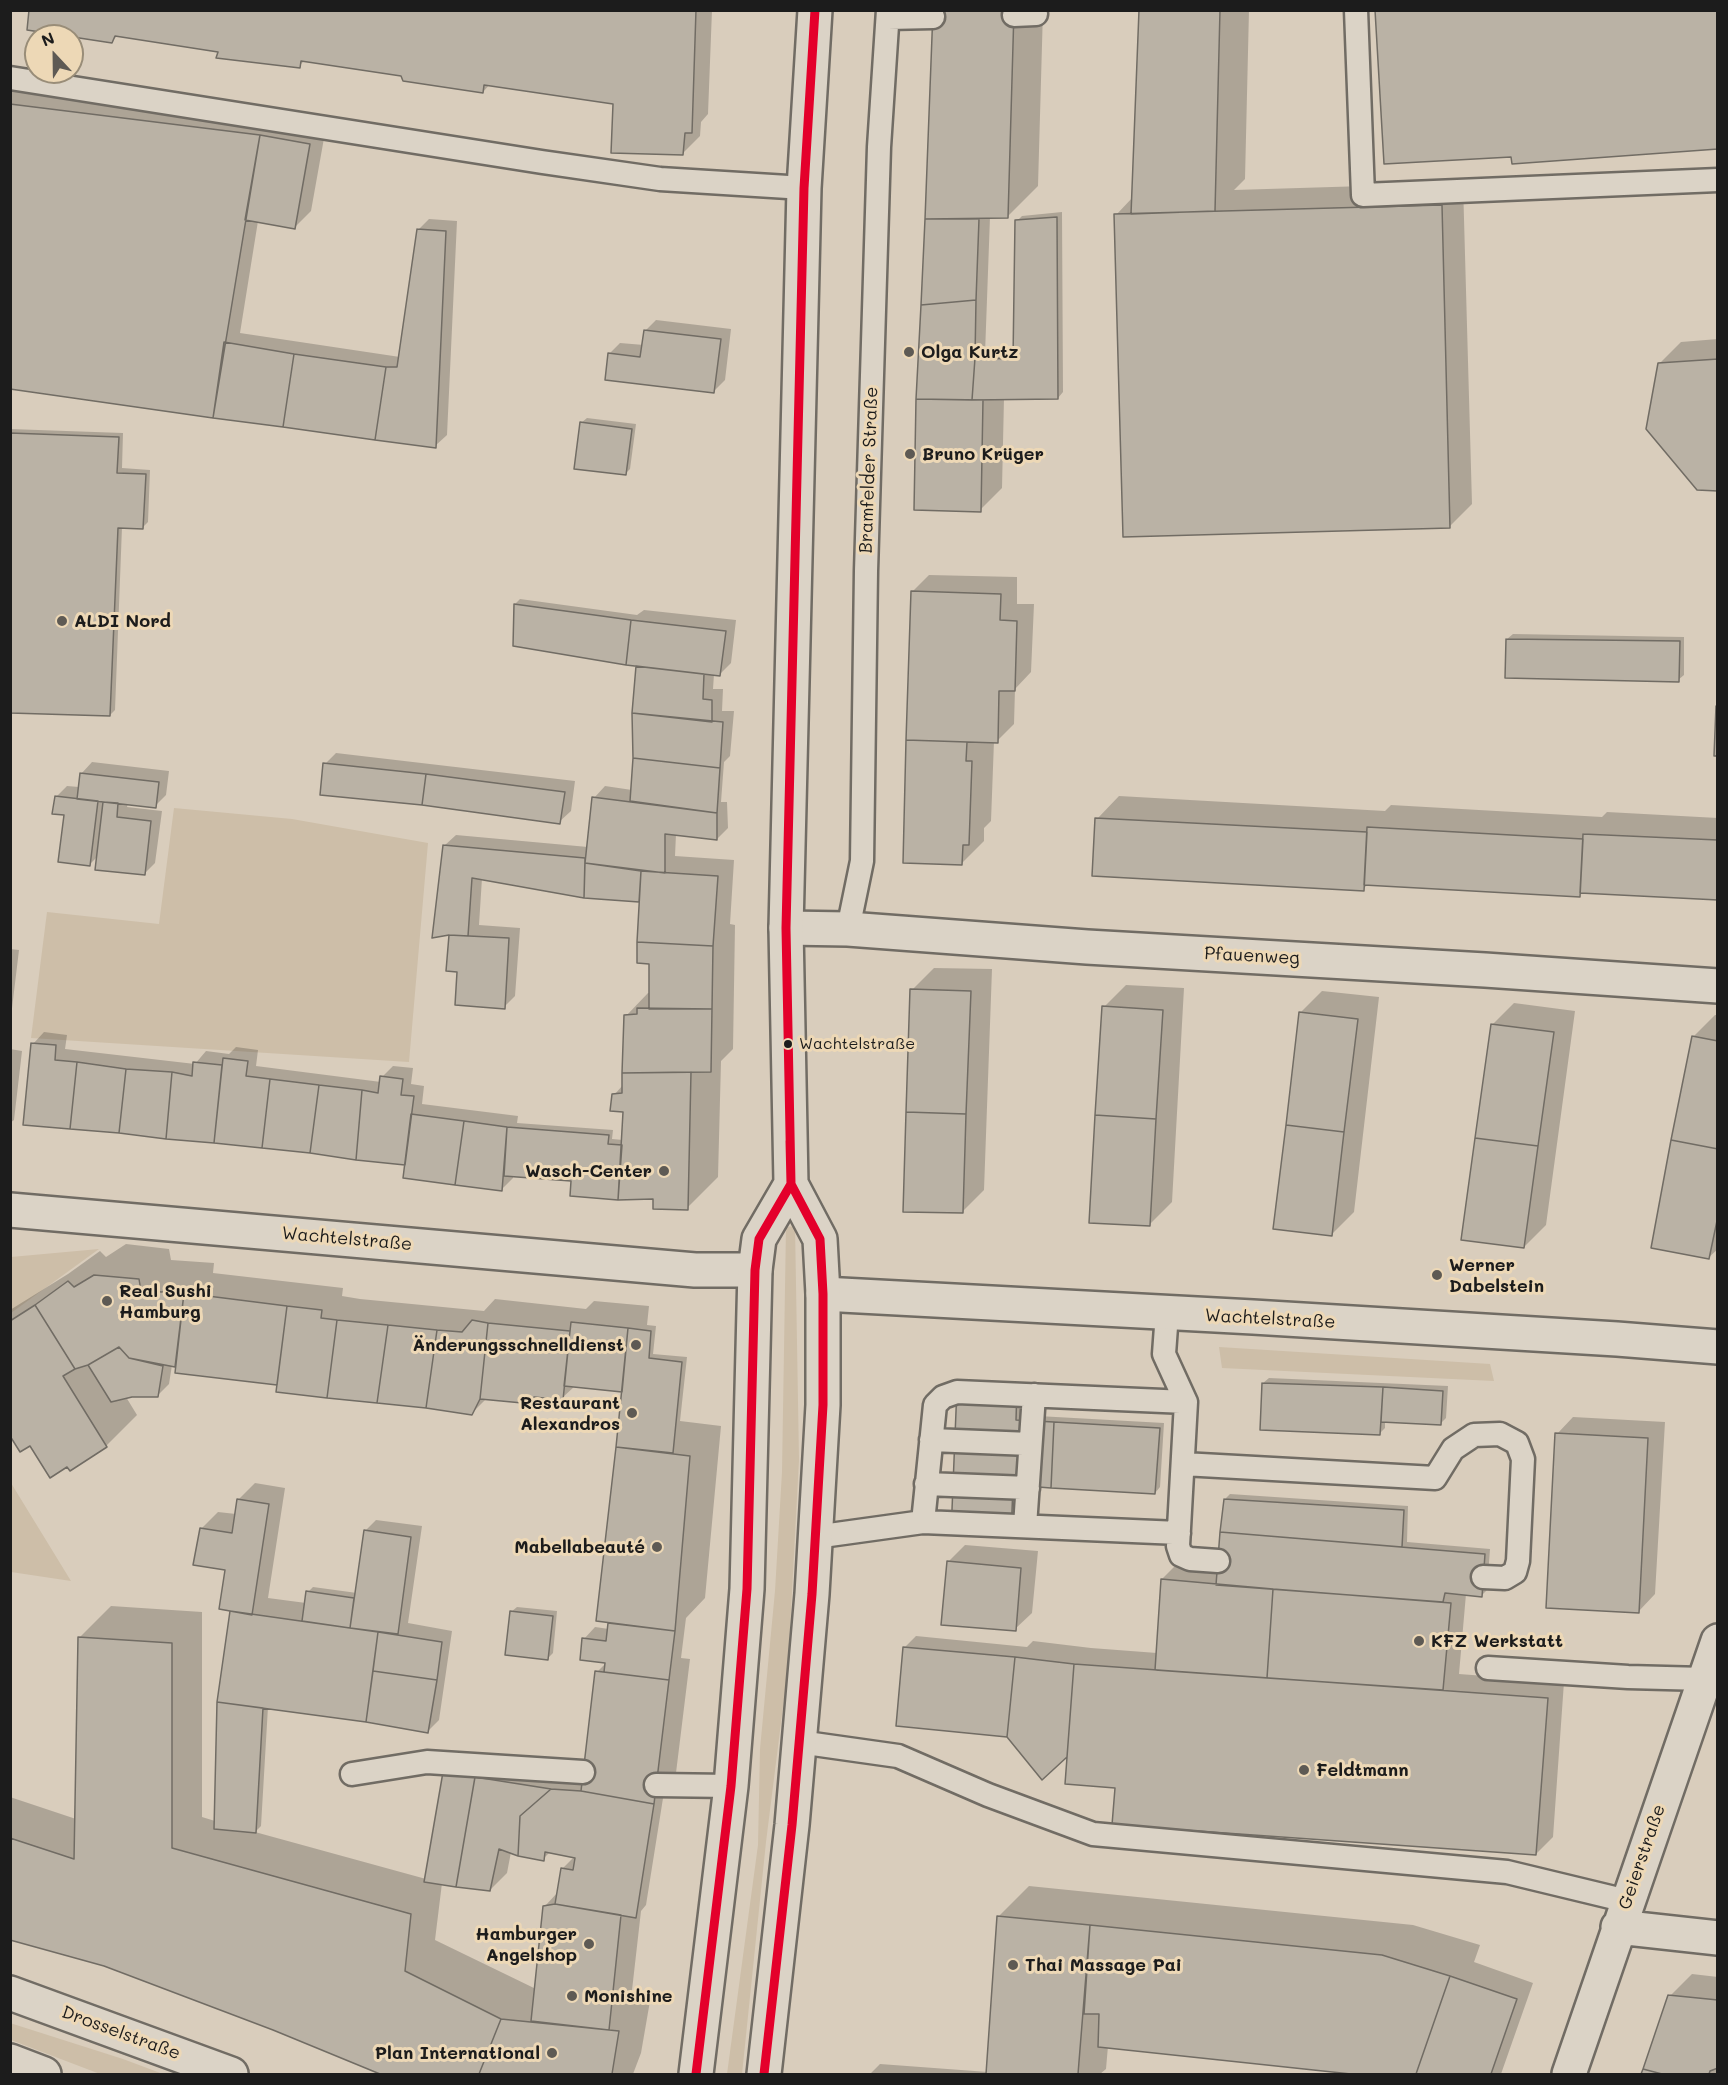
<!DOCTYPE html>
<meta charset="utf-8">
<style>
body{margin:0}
#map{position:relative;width:1728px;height:2085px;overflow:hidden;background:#d9cdbc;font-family:Mali,sans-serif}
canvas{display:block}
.frame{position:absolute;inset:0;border:12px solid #1c1c1c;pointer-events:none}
.north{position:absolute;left:24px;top:24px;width:60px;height:60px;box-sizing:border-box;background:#edd8b6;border:2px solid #998d78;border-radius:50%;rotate:338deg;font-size:16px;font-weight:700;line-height:24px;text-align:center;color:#1c1c1c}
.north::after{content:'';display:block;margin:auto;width:21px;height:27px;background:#5e5a54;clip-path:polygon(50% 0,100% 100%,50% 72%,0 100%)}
</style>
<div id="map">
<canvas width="1728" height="2085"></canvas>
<div class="frame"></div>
<div class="north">N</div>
</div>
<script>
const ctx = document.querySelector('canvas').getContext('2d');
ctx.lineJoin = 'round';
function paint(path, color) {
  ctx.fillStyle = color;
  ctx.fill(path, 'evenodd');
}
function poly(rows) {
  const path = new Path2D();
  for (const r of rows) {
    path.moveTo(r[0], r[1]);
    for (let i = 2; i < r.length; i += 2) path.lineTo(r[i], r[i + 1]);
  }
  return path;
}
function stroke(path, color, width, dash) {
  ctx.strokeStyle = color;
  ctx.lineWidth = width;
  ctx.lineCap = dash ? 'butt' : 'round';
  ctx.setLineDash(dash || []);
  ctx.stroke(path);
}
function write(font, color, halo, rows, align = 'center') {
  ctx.font = font + ' Mali,sans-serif';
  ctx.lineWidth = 6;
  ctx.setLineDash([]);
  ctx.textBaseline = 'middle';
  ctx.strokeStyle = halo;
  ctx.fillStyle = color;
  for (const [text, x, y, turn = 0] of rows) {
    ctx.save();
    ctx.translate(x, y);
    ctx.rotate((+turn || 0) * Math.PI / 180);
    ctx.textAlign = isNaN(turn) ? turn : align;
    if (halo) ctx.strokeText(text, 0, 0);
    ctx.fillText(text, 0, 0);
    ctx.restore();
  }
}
const green = poly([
 [174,808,292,819,428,843,409,1062,31,1038,47,912,159,924],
 [795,1226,799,1460,788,1667,766,1842,742,2074,727,2074,758,1845,760,1749,775,1591,782,1472,786,1227],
 [99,1249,11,1313,11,1257],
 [1219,1347,1490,1364,1494,1381,1222,1368],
 [10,1483,11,1483,71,1581,11,1572],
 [10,2023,123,2059,163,2074,100,2074,11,2040]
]);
const shadow = poly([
 [31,10,712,10,708,114,701,122,700,136,683,153,615,103,490,84,483,92,402,75,305,60,299,66,220,50,118,35,112,41],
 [934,10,1043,10,1038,186,1007,217,990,217,985,354,1015,354,1017,221,1022,216,1062,212,1063,392,1058,398,1004,398,1002,488,980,510,918,399],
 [1140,10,1249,10,1245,179,1234,190,1463,183,1472,504,1450,526,1116,215,1133,197],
 [10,85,326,127,311,211,295,227,258,221,240,333,400,357,418,230,429,219,457,221,447,435,435,446,10,388],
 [656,320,731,329,725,380,714,391,609,354,620,343,644,345,645,331],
 [1718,339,1718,489,1659,364,1681,342],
 [587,418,636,424,630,469,625,474,581,423],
 [10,429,123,433,122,468,150,470,148,522,143,527,122,527,115,710,110,715,10,712],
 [929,575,1017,577,1017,604,1034,604,1031,672,1015,689,1014,724,997,741,994,741,991,821,984,828,984,841,962,863,904,862,912,592],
 [520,599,637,615,644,610,736,620,731,663,720,674,714,674,713,689,723,689,722,711,734,711,730,756,724,762,721,802,727,802,728,828,717,839,676,834,675,856,734,860,730,924,735,925,733,1049,721,1061,718,1177,687,1208,654,1198,573,1180,513,1175,513,1178,502,1189,407,1164,311,1152,166,1138,119,1131,33,1044,44,1032,67,1035,65,1049,195,1064,206,1051,229,1054,236,1047,258,1050,256,1066,381,1082,382,1077,393,1066,413,1068,411,1084,424,1086,422,1104,518,1116,517,1123,613,1130,612,1139,623,1140,625,1110,614,1095,623,1085,626,1016,648,993,651,993,650,963,641,901,584,897,482,878,479,925,520,928,515,996,504,1007,458,970,450,933,444,846,456,835,588,847,594,798,605,786,632,790,637,665,515,604],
 [640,864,648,866,642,872,641,885,639,885,637,873,639,871],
 [1513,634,1684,637,1684,675,1678,680,1507,639],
 [336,753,575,781,571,811,559,822,325,764],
 [92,762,169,771,166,795,155,806,128,803,127,807,162,811,155,863,144,874,98,856,89,865,56,797,67,786,79,787,81,774],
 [1119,796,1385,811,1391,805,1602,817,1607,812,1718,818,1718,898,1583,891,1579,895,1368,884,1363,889,1097,819],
 [10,949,19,950,10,1025],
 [934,968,992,969,984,1190,962,1212,912,990],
 [1126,985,1184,988,1172,1202,1150,1224,1104,1007],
 [1322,991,1379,997,1354,1212,1332,1234,1300,1013],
 [1514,1003,1575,1011,1546,1225,1524,1247,1492,1025],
 [1715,1015,1718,1015,1718,1249,1708,1258,1693,1037],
 [10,1049,22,1051,14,1120,10,1123],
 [126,1244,169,1249,171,1260,214,1263,213,1273,343,1288,342,1296,360,1299,484,1311,495,1299,586,1309,594,1301,649,1306,647,1325,656,1326,653,1354,687,1357,680,1421,721,1426,705,1598,686,1618,681,1658,690,1659,675,1781,664,1792,646,1905,641,1911,631,1999,650,2001,641,2053,633,2074,386,2074,274,2029,104,1965,10,1938,10,1797,76,1819,80,1637,111,1606,202,1612,202,1817,215,1821,231,1610,227,1569,201,1529,218,1512,236,1514,238,1500,255,1483,285,1488,268,1598,306,1603,308,1592,313,1587,357,1593,365,1531,376,1520,422,1526,408,1623,452,1631,439,1720,428,1731,366,1720,268,1707,261,1826,255,1832,426,1879,445,1773,584,1780,597,1672,607,1662,584,1639,595,1627,609,1629,612,1621,598,1620,623,1391,575,1386,562,1398,539,1396,532,1403,487,1398,472,1413,279,1383,177,1363,172,1365,169,1384,158,1395,126,1397,137,1415,106,1446,30,1444,10,1433,10,1310,68,1274,100,1251,106,1257],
 [551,1851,575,1856,563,1868,558,1892,545,1906,536,1989,435,1940,442,1883,490,1890,507,1873,511,1852,543,1859],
 [1269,1378,1448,1386,1446,1418,1441,1423,1385,1421,1385,1428,1380,1433,1263,1383],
 [1022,1384,1020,1415,1164,1423,1160,1487,1155,1493,1018,1483,1016,1530,953,1533],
 [1573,1417,1665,1422,1655,1594,1639,1611,1557,1434],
 [1230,1494,1408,1506,1407,1542,1490,1549,1487,1590,1482,1595,1466,1594,1459,1674,1564,1682,1553,1837,1536,1854,1117,1786,1069,1753,1042,1778,1008,1735,905,1647,916,1636,1027,1647,1033,1641,1091,1648,1157,1653,1162,1579,1179,1562,1219,1566,1225,1499],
 [965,1545,1038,1551,1032,1613,1015,1629,948,1562],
 [517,1607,557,1611,553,1653,548,1658,511,1612],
 [1029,1886,1413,1925,1480,1945,1474,1962,1533,1983,1501,2074,1358,2074,1108,2046,1106,2069,1100,2074,870,2074,880,2064,988,2072,998,1917],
 [1692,1974,1718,1977,1718,2074,1643,2074,1670,1996]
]);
const building = poly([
 [29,10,696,10,692,133,685,133,683,155,611,153,613,104,484,85,483,93,403,81,401,76,301,61,300,68,216,58,218,52,115,36,112,43,27,30,29,10],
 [933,10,1014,10,1008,218,925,219,933,10],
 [1139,10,1220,10,1215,211,1131,214,1139,10],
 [1375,10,1718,10,1718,149,1512,164,1511,157,1384,164,1375,10],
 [10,104,260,135,213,418,10,389,10,104],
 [260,135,310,144,295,229,245,220,260,135],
 [1442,205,1450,528,1123,537,1114,214,1442,205],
 [1057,217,1058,399,972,400,975,358,1013,359,1015,220,1057,217],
 [925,219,979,219,976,300,921,305,925,219],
 [417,229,446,231,436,448,375,440,386,367,397,367,417,229],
 [976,300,975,358,972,400,916,399,921,305,976,300],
 [644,330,721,339,714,393,605,380,608,353,640,357,644,330],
 [224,342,294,354,283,427,213,418,224,342],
 [294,354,386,367,375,440,283,427,294,354],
 [1718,359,1718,491,1697,490,1646,429,1658,363,1718,359],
 [916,399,983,400,981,512,914,510,916,399],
 [580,422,632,429,626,475,574,469,580,422],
 [10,433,119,437,117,473,146,474,143,529,118,528,110,716,10,713,10,433],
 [911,591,1001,594,1000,620,1017,621,1015,691,999,691,998,743,906,740,911,591],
 [514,604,631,620,626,665,513,646,514,604],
 [631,620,726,631,720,676,626,665,631,620],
 [1506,639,1680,641,1679,682,1505,678,1506,639],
 [636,666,704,674,703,699,712,700,712,722,632,713,636,666],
 [1716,706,1718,706,1718,756,1714,756,1716,706],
 [632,713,723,722,720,768,633,758,632,713],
 [906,740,967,742,966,761,972,761,969,845,963,845,962,865,903,863,906,740],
 [633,758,720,768,717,813,630,801,633,758],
 [323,763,426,774,422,805,320,795,323,763],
 [80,773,159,782,156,808,77,799,80,773],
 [426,774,565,792,560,824,422,805,426,774],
 [55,796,98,801,90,866,58,862,64,815,52,814,55,796],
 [592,797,717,813,717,840,665,834,665,873,585,863,592,797],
 [103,802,118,803,117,817,151,821,145,875,95,870,103,802],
 [1095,818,1367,832,1364,891,1092,876,1095,818],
 [1367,827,1583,839,1580,897,1364,885,1367,827],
 [1583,834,1718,840,1718,900,1580,893,1583,834],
 [443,845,585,858,584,898,472,878,468,936,449,935,432,938,443,845],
 [585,863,641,871,639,902,584,898,585,863],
 [641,871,718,876,713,946,637,942,641,871],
 [449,935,509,938,505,1009,455,1005,457,972,446,971,449,935],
 [637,942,713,946,712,1009,649,1009,649,964,637,963,637,942],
 [910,989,971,991,966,1114,906,1112,910,989],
 [1102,1006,1163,1010,1156,1119,1095,1115,1102,1006],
 [637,1008,712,1009,711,1072,622,1073,624,1015,637,1014,637,1008],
 [1299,1012,1358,1019,1344,1132,1286,1125,1299,1012],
 [1491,1024,1554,1032,1538,1146,1475,1138,1491,1024],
 [1692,1036,1718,1041,1718,1149,1671,1140,1692,1036],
 [31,1043,56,1045,55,1060,77,1062,70,1129,23,1125,31,1043],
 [223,1058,248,1061,246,1076,270,1079,262,1148,214,1143,223,1058],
 [77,1062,126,1069,119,1133,70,1129,77,1062],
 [193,1062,222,1065,214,1143,166,1139,172,1072,192,1076,193,1062],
 [126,1069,172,1072,166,1139,119,1133,126,1069],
 [691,1072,688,1210,653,1209,653,1199,618,1200,623,1112,610,1111,612,1094,622,1093,622,1073,691,1072],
 [380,1076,403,1079,401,1095,414,1096,405,1165,356,1160,362,1090,378,1093,380,1076],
 [270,1079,319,1085,310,1153,262,1148,270,1079],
 [319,1085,362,1090,356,1160,310,1153,319,1085],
 [906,1112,966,1114,963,1213,903,1212,906,1112],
 [411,1114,464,1121,455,1185,403,1178,411,1114],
 [1095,1115,1156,1119,1150,1226,1089,1223,1095,1115],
 [464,1121,507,1127,502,1191,455,1185,464,1121],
 [1286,1125,1344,1132,1332,1236,1273,1229,1286,1125],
 [507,1127,609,1135,608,1144,622,1145,618,1200,570,1196,571,1181,504,1176,507,1127],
 [1475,1138,1538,1146,1524,1248,1461,1240,1475,1138],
 [1671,1140,1718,1149,1718,1216,1709,1259,1651,1248,1671,1140],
 [94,1275,139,1279,141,1291,184,1293,175,1367,129,1358,119,1347,88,1365,75,1369,35,1305,68,1281,74,1287,94,1275],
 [184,1293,287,1306,277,1385,175,1373,184,1293],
 [35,1305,75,1369,63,1376,107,1447,70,1471,67,1467,50,1478,30,1446,20,1452,10,1436,10,1321,35,1305],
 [287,1306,322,1310,321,1318,337,1320,327,1398,276,1392,287,1306],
 [337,1320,388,1325,377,1403,327,1398,337,1320],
 [472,1320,488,1323,480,1399,472,1415,426,1408,437,1330,462,1332,472,1320],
 [571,1322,628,1328,622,1392,564,1386,571,1322],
 [488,1323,570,1331,563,1400,534,1397,533,1404,480,1399,488,1323],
 [388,1325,437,1330,426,1408,377,1403,388,1325],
 [628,1328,651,1331,649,1358,682,1362,673,1453,616,1447,628,1328],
 [119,1347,129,1358,163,1366,158,1397,132,1397,111,1402,88,1365,119,1347],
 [1262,1383,1383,1387,1380,1435,1260,1430,1262,1383],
 [957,1387,1017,1388,1016,1420,1054,1422,1051,1488,1013,1485,1011,1537,951,1534,957,1387],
 [1383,1387,1443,1391,1441,1425,1381,1422,1383,1387],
 [1054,1422,1160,1428,1155,1494,1051,1488,1054,1422],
 [1555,1433,1648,1438,1639,1613,1546,1608,1555,1433],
 [616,1447,690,1456,675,1631,596,1621,616,1447],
 [237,1499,269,1504,252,1615,219,1609,225,1570,193,1565,200,1528,232,1533,237,1499],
 [1224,1499,1404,1510,1402,1547,1220,1532,1224,1499],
 [364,1530,411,1537,398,1634,350,1628,364,1530],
 [1220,1532,1485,1554,1482,1597,1445,1593,1443,1602,1216,1585,1220,1532],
 [947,1561,1021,1568,1016,1631,941,1625,947,1561],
 [1161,1579,1273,1589,1267,1678,1155,1670,1161,1579],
 [1273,1589,1451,1603,1443,1690,1267,1678,1273,1589],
 [306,1591,354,1598,350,1628,302,1621,306,1591],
 [230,1611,378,1632,366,1722,217,1702,230,1611],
 [510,1611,553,1616,548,1660,505,1655,510,1611],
 [608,1623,675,1631,669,1680,604,1672,605,1663,580,1660,582,1638,606,1641,608,1623],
 [378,1632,442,1642,437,1680,373,1671,378,1632],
 [78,1637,172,1643,172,1848,411,1914,405,1971,501,2019,479,2074,380,2074,273,2030,104,1966,10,1940,10,1838,74,1859,78,1637],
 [903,1647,1015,1657,1007,1737,896,1726,903,1647],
 [1015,1657,1074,1664,1067,1757,1042,1780,1007,1737,1015,1657],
 [1074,1664,1548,1698,1536,1855,1112,1825,1115,1788,1065,1784,1074,1664],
 [373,1671,437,1680,428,1733,366,1722,373,1671],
 [595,1671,669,1680,654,1804,581,1791,595,1671],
 [217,1702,263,1708,256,1833,214,1829,217,1702],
 [443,1772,475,1777,456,1887,424,1882,443,1772],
 [475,1777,551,1789,520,1816,518,1856,499,1849,490,1891,456,1887,475,1777],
 [551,1789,581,1791,654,1804,636,1918,555,1904,561,1868,573,1870,575,1858,545,1852,544,1861,518,1856,520,1816,551,1789],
 [555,1904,621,1915,609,2030,531,2021,543,1906,555,1904],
 [997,1916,1090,1925,1078,2074,986,2074,997,1916],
 [1090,1925,1382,1955,1450,1976,1416,2074,1351,2074,1098,2047,1099,2014,1084,2014,1090,1925],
 [1450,1976,1517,1999,1491,2074,1416,2074,1450,1976],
 [1668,1995,1718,2000,1718,2068,1710,2071,1709,2074,1662,2074,1643,2069,1668,1995],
 [501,2019,619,2031,612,2074,479,2074,501,2019],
 [1643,2069,1662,2074,1641,2074,1643,2069]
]);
const service = poly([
 [1356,10,1363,195,1718,180],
 [1014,15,1036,14],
 [888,18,933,17],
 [10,78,542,162,660,179,804,188],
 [848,929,862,861,866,571,879,147,888,10],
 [1167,1313,1164,1354,1186,1402,1178,1546,1181,1555,1190,1559,1218,1561],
 [931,1440,1030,1444],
 [1183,1464,1435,1478,1453,1449,1474,1435,1500,1434,1517,1443,1523,1459,1518,1561,1515,1572,1505,1578,1483,1577],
 [926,1484,1028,1488],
 [923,1522,935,1405,943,1397,957,1392,1186,1402],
 [1025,1526,1034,1395],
 [815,1537,923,1522,1179,1533],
 [1488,1668,1628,1677,1704,1679],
 [799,1742,898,1756,988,1795,1093,1834,1507,1872,1627,1901],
 [352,1774,427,1762,583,1772],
 [656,1785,731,1786]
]);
const minor = poly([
 [786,928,848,929,1087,947,1485,970,1718,986],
 [10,1210,695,1270,755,1270],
 [823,1294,1253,1317,1617,1339,1718,1347],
 [1618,1927,1718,1938],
 [1569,2074,1718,1641]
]);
const secondary = poly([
 [10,1993,231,2074],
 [10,2061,44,2074]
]);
const primary = poly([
 [696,2074,731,1786,747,1589,755,1270,759,1239,791,1184],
 [764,2074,792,1825,812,1594,823,1405,823,1294,820,1239,791,1184,786,928,804,188,815,10]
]);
const bus1 = poly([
 [696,2074,731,1786,747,1589,755,1270,759,1239,791,1184,786,928,804,188,815,10],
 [764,2074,792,1825,812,1594,823,1405,823,1294,820,1239,791,1184,790,1141]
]);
const markers = [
 [909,352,6,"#5e5a54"],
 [910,454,6,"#5e5a54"],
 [62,621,6,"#5e5a54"],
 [788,1044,5,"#1c1c1c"],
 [664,1171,6,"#5e5a54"],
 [1437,1275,6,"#5e5a54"],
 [107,1301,6,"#5e5a54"],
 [636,1345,6,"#5e5a54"],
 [632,1413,6,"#5e5a54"],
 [657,1547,6,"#5e5a54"],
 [1419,1641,6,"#5e5a54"],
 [1304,1770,6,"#5e5a54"],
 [589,1944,6,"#5e5a54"],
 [1013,1965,6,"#5e5a54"],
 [572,1996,6,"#5e5a54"],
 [552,2053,6,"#5e5a54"]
];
const busNames = [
 ["Wachtelstraße",799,1044]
];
const poiNames = [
 ["Olga Kurtz",921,352],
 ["Bruno Krüger",922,454],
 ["ALDI Nord",74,621],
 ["Wasch-Center",652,1171,"right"],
 ["Werner",1449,1265],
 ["Dabelstein",1449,1286],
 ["Real Sushi",119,1291],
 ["Hamburg",119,1312],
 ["Änderungsschnelldienst",624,1345,"right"],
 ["Restaurant",620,1403,"right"],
 ["Alexandros",620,1424,"right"],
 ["Mabellabeauté",645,1547,"right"],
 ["KFZ Werkstatt",1431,1641],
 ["Feldtmann",1316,1770],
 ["Hamburger",577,1934,"right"],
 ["Angelshop",577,1955,"right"],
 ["Thai Massage Pai",1025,1965],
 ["Monishine",584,1996],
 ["Plan International",540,2053,"right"]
];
const streetNames = [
 ["Bramfelder Straße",869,470,-88],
 ["Pfauenweg",1252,956,3],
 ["Wachtelstraße",347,1239,5],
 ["Wachtelstraße",1270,1319,3],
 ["Geierstraße",1642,1857,-71],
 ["Drosselstraße",121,2033,20]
];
paint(green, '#cdbea8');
paint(shadow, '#0003');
paint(building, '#bab2a5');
stroke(building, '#716c64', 1.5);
stroke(service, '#716c64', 27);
stroke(minor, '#716c64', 38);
stroke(secondary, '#716c64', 38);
stroke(primary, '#716c64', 38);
stroke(service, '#dbd3c6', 22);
stroke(minor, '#dbd3c6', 33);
stroke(secondary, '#dbd3c6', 33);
stroke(primary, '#dbd3c6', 33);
stroke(bus1, '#e4002b', 9);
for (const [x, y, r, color] of markers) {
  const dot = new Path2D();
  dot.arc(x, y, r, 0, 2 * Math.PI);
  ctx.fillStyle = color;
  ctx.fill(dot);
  stroke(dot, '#edd8b6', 2);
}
write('16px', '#1c1c1c', '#edd8b6', busNames, 'left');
write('bold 18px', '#1c1c1c', '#edd8b6', poiNames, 'left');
write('18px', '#1c1c1c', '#edd8b6', streetNames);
</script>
